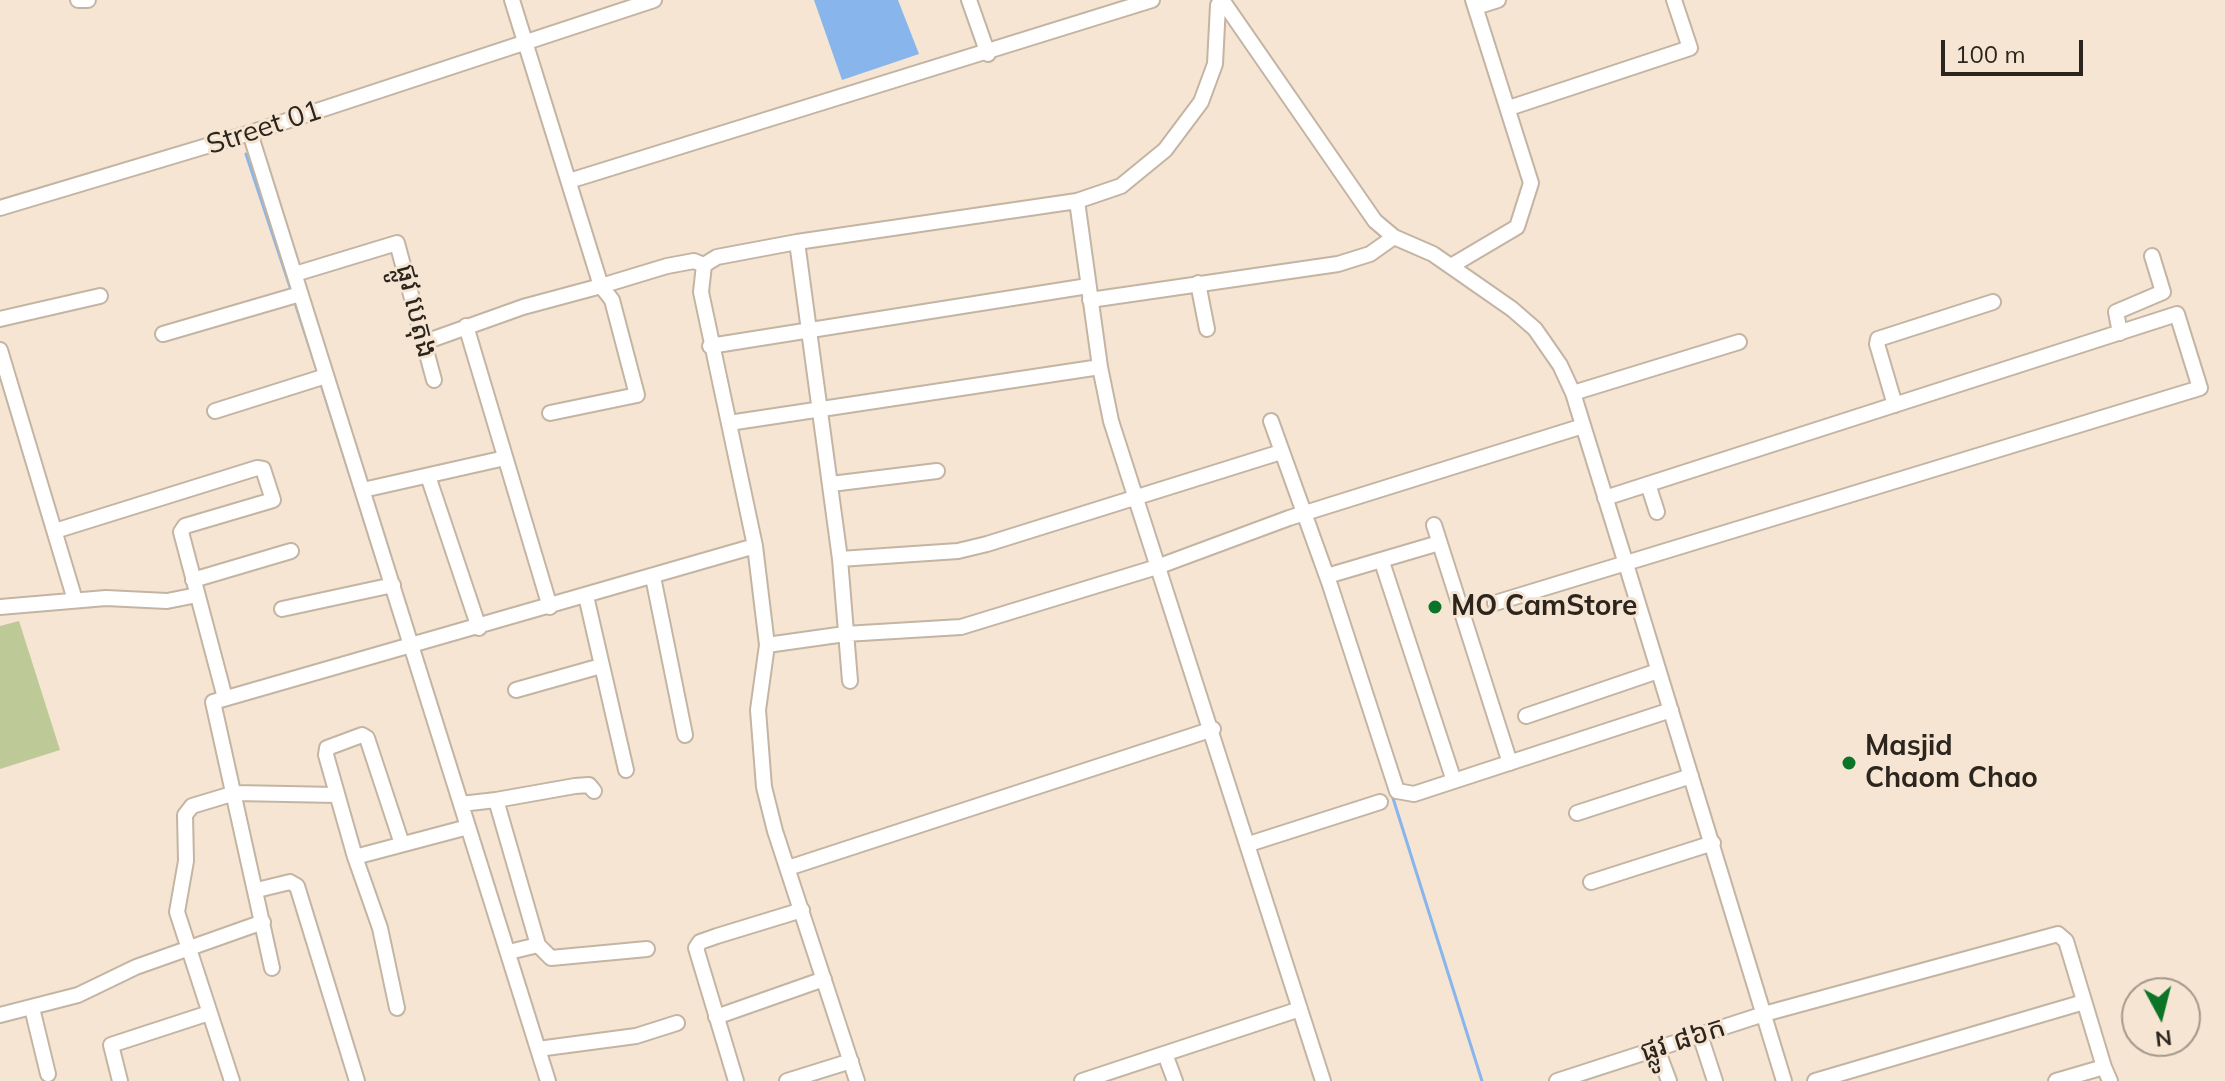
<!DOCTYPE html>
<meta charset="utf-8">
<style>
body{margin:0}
#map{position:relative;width:2225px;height:1081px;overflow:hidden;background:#f5e5d2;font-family:Mulish,sans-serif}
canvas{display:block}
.north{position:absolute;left:2121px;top:977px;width:80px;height:80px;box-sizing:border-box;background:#f5e5d2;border:2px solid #a4988a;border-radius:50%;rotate:173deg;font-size:22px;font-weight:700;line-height:32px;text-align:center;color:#2b251e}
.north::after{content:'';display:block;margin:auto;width:28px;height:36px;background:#0c7426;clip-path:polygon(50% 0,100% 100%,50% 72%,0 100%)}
.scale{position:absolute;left:1941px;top:40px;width:142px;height:36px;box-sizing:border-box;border:4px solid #2b251e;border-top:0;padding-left:10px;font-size:24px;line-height:28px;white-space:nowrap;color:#2b251e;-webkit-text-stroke:6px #f5e5d2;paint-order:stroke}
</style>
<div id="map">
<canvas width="2225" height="1081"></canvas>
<div class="north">N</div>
<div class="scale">100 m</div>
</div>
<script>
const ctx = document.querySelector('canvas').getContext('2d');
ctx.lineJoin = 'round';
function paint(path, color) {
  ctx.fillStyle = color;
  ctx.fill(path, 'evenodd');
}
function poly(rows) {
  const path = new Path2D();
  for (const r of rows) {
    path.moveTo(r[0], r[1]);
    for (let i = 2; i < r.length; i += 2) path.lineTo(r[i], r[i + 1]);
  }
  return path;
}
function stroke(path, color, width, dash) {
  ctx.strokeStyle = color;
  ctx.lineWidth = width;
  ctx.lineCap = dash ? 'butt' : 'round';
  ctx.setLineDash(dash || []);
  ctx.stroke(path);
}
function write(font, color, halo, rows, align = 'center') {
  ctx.font = font + ' Mulish,"Noto Sans Khmer",sans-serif';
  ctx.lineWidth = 6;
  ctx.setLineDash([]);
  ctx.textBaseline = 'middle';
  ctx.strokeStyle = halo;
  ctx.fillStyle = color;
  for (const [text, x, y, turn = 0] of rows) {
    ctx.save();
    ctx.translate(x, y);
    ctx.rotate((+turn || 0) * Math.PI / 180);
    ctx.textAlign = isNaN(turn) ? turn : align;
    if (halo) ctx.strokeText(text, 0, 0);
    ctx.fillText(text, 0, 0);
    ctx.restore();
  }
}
const green = poly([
 [19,621,60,750,0,769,0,626]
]);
const water = poly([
 [814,0,898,0,919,54,842,80]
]);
const stream = poly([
 [246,154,292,293],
 [294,300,318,373],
 [321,384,379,567],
 [1392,795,1482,1081]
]);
const minor = poly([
 [78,0,88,0],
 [512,0,601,286,667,266,694,261,704,265],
 [969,0,988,54],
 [1222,0,1375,221,1394,237,1433,254,1512,309,1535,329,1560,365,1573,393,1626,564,1784,1081],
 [1476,7,1498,0],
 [1509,108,1690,48,1674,0],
 [250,133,548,1081],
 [569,181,1152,0],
 [1077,201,1100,367,1111,421,1323,1081],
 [0,208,250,133,654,0],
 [797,242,840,559,850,681],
 [1451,266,1517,227,1531,183,1473,0],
 [295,274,397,243,434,380],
 [1198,283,1207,329],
 [1090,300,1338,264,1370,254,1394,237],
 [0,319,100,296],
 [466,326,550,607],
 [2120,333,2116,312,2163,292,2152,256],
 [163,334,300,294],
 [425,342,523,307,601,286,612,300,637,395,550,413],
 [710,346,1088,286],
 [0,350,75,600],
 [1573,393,1739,342],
 [1895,405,1877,344,1878,339,1993,302],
 [215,411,326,376],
 [1271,421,1330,585,1397,791,1414,794,1671,710],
 [729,423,1100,367],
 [428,476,479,628],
 [831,484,937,471],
 [1648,484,1657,512],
 [363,490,505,458],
 [1434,525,1510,763],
 [55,531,257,468,263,469,273,500,185,526,181,532,225,698],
 [840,559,958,551,987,544,1281,452],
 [1382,562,1454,781],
 [1327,576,1439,543],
 [653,577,685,735],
 [193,580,291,551],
 [586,596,626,770],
 [1495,603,2200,388,2177,314,1605,498],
 [0,607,106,598,167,601,197,595],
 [282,609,393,585],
 [767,645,845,634,961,627,1157,567,1289,518,1583,426],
 [516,690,601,666],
 [1526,716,1658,671],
 [496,800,575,786,589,785,594,791],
 [461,804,496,800,538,945],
 [1577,813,1691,776],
 [1249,844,1380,802],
 [355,857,468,827],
 [788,868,1213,729],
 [1591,882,1713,843],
 [257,890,290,882,297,886,357,1081],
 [509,952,538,945,551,958,647,949],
 [272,968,213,702,755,546],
 [32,1008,48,1074],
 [397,1008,380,928,355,857,326,755,327,748,362,735,367,738,402,844],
 [0,1015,78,995,136,967,263,922],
 [716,1017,824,979],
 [1700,1035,1715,1081],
 [538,1049,636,1036,677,1023],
 [1657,1049,1669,1081],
 [1165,1054,1175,1081],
 [120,1081,111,1045,209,1013],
 [232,1081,177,912,186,861,185,815,192,806,235,793,337,795],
 [736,1081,696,948,700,942,717,936,802,910],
 [787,1081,851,1061],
 [857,1081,775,831,764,787,758,710,767,645,755,546,701,292,704,265,717,257,797,242,1077,201,1121,186,1165,150,1201,102,1215,64,1218,5,1222,0],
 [1082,1081,1300,1009],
 [1557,1081,1764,1014,2058,934,2066,941,2104,1067],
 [1815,1081,2084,1002],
 [2056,1081,2104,1067,2110,1081]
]);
const markers = [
 [1435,607,8,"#0c7426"],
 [1849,763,8,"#0c7426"]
];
const streetNames = [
 ["Street 01",264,128,-18],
 ["ផ្លូវ បេតុង",416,311,76],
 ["ផ្លូវ ៨៦ក",1683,1040,-18]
];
const poiNames = [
 ["MO CamStore",1451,607],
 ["Masjid",1865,747],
 ["Chaom Chao",1865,779]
];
paint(green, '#bec998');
paint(water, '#88b5eb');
stroke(stream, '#88b5eb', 3);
stroke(minor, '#c4b4a3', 18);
stroke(minor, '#fff', 14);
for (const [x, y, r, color] of markers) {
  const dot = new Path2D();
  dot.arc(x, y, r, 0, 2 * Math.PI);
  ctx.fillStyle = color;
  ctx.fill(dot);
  stroke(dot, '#f5e5d2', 3);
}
write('28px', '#2b251e', '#f5e5d2', streetNames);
write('bold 28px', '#2b251e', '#f5e5d2', poiNames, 'left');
</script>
